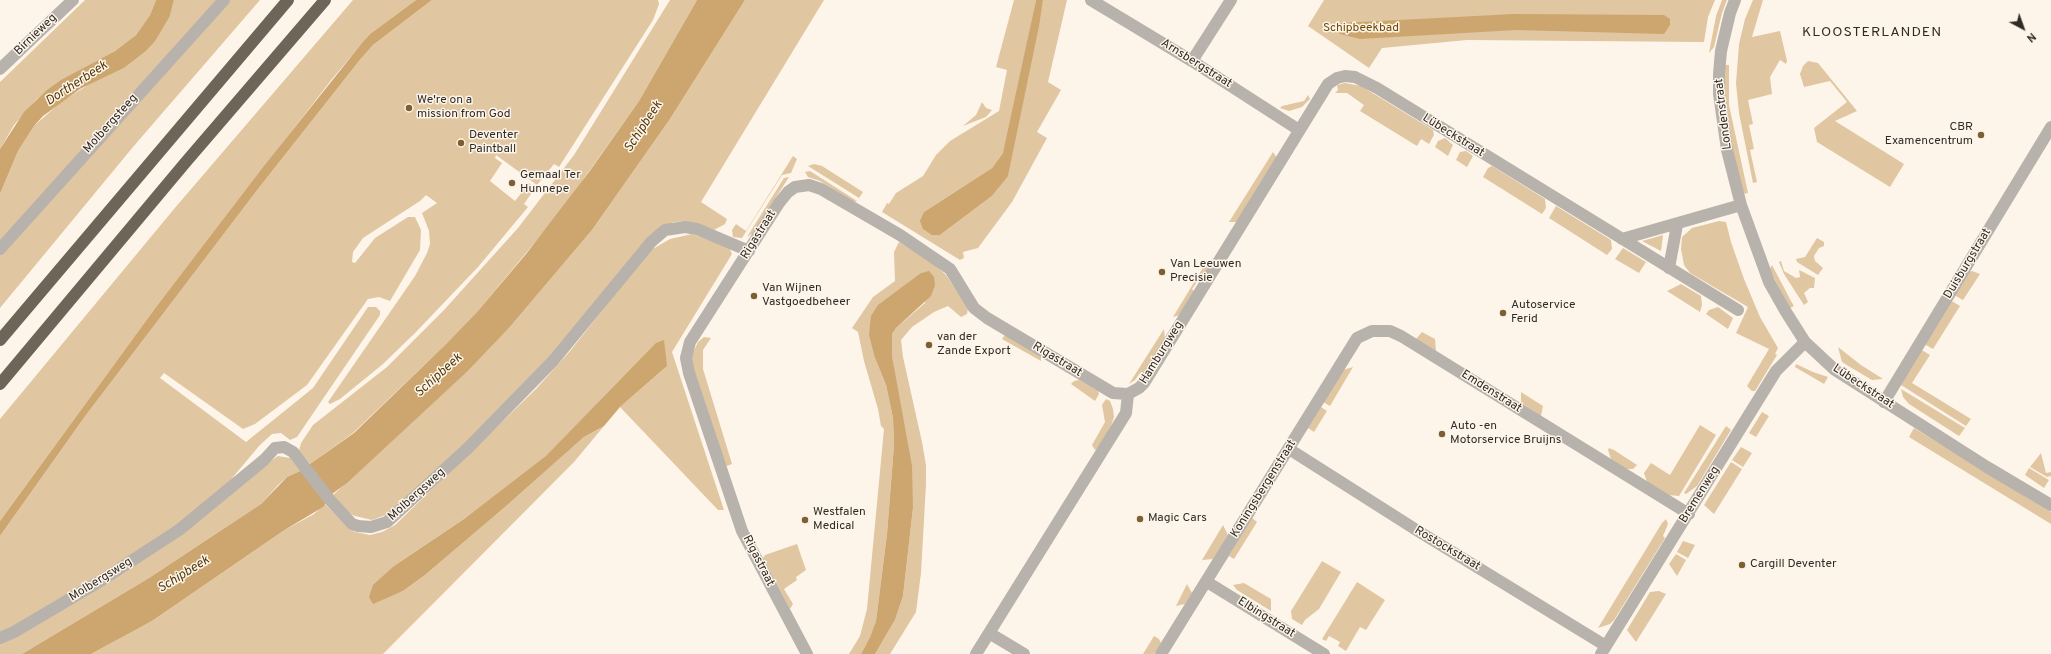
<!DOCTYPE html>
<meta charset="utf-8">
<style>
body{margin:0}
#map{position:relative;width:2051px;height:654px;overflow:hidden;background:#fef5ea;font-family:Overpass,sans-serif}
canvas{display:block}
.north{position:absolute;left:2003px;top:8px;width:40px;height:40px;-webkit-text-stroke:3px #fef5ea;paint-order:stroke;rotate:139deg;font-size:11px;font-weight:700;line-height:16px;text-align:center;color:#2f2b26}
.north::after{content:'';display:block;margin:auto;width:14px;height:18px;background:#2f2b26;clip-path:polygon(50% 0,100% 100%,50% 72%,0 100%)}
</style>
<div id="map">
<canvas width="2051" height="654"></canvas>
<div class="north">N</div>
</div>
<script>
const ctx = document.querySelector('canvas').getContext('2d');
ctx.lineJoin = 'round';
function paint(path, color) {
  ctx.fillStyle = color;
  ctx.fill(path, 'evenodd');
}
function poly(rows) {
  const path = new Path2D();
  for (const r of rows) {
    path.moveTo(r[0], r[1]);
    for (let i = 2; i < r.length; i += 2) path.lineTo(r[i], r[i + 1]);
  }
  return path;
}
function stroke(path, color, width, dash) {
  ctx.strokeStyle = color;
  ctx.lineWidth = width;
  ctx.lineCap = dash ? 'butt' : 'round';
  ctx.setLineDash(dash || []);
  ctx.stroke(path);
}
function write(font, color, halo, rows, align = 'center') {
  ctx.font = font + ' Overpass,sans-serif';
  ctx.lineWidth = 3;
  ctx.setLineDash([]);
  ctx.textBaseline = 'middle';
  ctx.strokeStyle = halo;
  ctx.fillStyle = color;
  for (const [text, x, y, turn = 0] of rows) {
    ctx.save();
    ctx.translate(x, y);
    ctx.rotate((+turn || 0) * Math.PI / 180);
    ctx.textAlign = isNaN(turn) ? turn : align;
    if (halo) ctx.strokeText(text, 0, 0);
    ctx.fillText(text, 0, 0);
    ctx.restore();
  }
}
const green = poly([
 [85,0,156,0,150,15,136,35,115,51,80,70,37,99,14,125,0,149,0,82],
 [174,0,218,0,0,242,0,194,18,151,34,126,62,101,90,84,124,68,145,52,170,16],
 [230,0,260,0,133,147,0,308,0,254],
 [353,0,416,0,370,34,332,79,156,307,0,521,0,419,174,209],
 [432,0,658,0,659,4,653,20,559,167,554,164,537,185,496,155,495,158,502,163,490,181,515,201,529,183,535,188,524,204,528,207,478,267,416,332,383,364,340,399,330,404,328,402,415,276,427,253,430,244,429,231,422,213,437,203,426,195,420,201,363,238,353,252,352,262,355,263,375,238,408,217,415,217,421,230,420,250,390,301,379,297,368,299,307,385,255,424,243,429,164,373,160,378,246,442,313,388,368,307,376,307,380,311,380,315,297,437,290,440,281,433,272,434,259,446,223,489,186,520,136,553,0,634,0,536,86,415,258,189,359,61,373,45],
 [670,0,697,0,639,101,560,212,477,312,445,345,353,433,310,464,299,451,301,443,313,425,387,367,444,310,518,228,574,155],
 [745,0,824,0,701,202,727,219,725,224,714,230,686,221,674,222,659,228,545,364,489,423,391,513,372,520,355,516,346,512,333,495,468,371,509,328,592,230,670,119],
 [1014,0,1036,0,1007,141,1003,153,992,168,924,212,940,235,992,196,1008,175,1043,0,1067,0,1048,82,1061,90,1037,132,1047,138,1012,202,978,248,963,252,964,258,960,260,882,212,887,203,889,204,896,193,923,176,936,155,950,141,999,111,1007,70,996,67],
 [1324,0,1715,0,1708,17,1704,42,1467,40,1382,48,1369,68,1308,26],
 [1722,0,1727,0,1722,13,1714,47,1709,53,1716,16],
 [1753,0,1763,0,1752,37,1780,31,1787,61,1786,64,1780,60,1770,77,1772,94,1748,100,1753,124,1749,125,1754,149,1750,150,1757,182,1753,183,1739,113,1736,83,1739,44,1745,19],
 [1808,61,1818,63,1857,111,1835,121,1904,164,1890,187,1817,142,1814,128,1847,102,1830,81,1804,87,1800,74,1803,66],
 [1724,65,1729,65,1729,105,1748,193,1743,194,1737,176,1724,102],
 [1345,83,1361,86,1433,130,1434,135,1429,144,1421,139,1417,146,1360,111,1364,105,1347,93,1335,93,1338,90,1337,85],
 [1308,95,1310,99,1302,107,1289,111,1280,108,1282,106,1304,101],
 [982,102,986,108,992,110,986,117,963,126,976,115],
 [1445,138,1453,145,1448,156,1435,147,1438,141],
 [1466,151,1473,156,1467,167,1456,160,1460,152],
 [1273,152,1277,158,1238,222,1229,222],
 [793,156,797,159,791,173,782,175,742,238,733,237,732,230,736,224,746,231],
 [814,164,822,166,863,192,859,198,808,166],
 [1492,166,1545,199,1546,208,1542,214,1483,177,1488,168],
 [810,171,857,201,853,202,820,181,808,177,805,172],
 [789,177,753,233,747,237,784,178],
 [1556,206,1611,240,1612,249,1607,255,1549,218],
 [1719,221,1726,222,1731,242,1744,279,1760,317,1778,348,1775,354,1777,355,1755,391,1752,391,1747,386,1769,349,1736,333,1748,307,1690,273,1684,265,1681,249,1682,237,1692,228],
 [692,234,729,247,732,254,672,352,724,510,718,510,620,407,667,366,464,519,394,566,373,603,403,591,425,575,505,507,584,437,604,426,574,462,383,654,91,654,152,621,283,531,314,514,325,504,349,529,355,532,370,535,382,532,395,525,536,389,571,350,649,251,670,239],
 [1663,235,1661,251,1642,241],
 [1817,238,1824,242,1824,246,1819,248,1814,256,1815,261,1823,268,1818,275,1797,262,1796,259,1805,257],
 [899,242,931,261,946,275,968,308,967,314,961,317,948,306,934,312,912,327,901,340,903,357,922,442,926,465,926,484,921,573,916,612,890,654,875,654,895,620,903,596,913,508,892,356,892,334,896,328,925,303,927,272,921,273,875,358,886,385,893,418,894,445,887,534,876,621,870,637,861,654,849,654,860,636,867,609,884,429,881,426,878,409,864,361,858,332,852,328,873,297,895,281,894,252],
 [1623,248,1646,262,1639,273,1615,259],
 [1207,261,1209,268,1204,276,1202,275,1192,289,1195,292,1180,315,1173,317],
 [1781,261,1784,271,1796,278,1800,277,1799,270,1815,278,1814,288,1810,288,1804,293,1808,302,1804,305,1784,274,1779,262],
 [1772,265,1791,301,1794,306,1790,308,1775,280,1770,269],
 [1972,271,1980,274,1963,300,1954,295,1967,273],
 [1681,284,1701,296,1702,305,1700,312,1667,291],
 [1950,300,1960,306,1933,349,1924,344],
 [1718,307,1733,318,1728,329,1706,314,1709,310],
 [1164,329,1165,339,1144,373,1141,372,1135,380,1129,384],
 [1422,332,1435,339,1436,351,1416,339],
 [1005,335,1041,357,1041,361,1002,339],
 [704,337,711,338,703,350,703,369,732,464,727,466,725,464,691,364,692,355,698,342],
 [1838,347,1861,365,1883,379,1872,380,1850,367,1842,362],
 [1920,349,1930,355,1912,383,1971,419,1966,426,1901,385],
 [1796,364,1813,372,1828,377,1824,384,1795,367],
 [1353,367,1330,406,1323,402,1343,370],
 [1079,380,1098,391,1099,394,1095,401,1071,384,1074,381],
 [1901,389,1965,428,1959,436,1909,404,1903,397],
 [1521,392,1543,406,1541,416,1521,403],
 [1106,399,1110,401,1113,409,1114,417,1111,426,1098,448,1095,450,1092,445,1105,422,1102,405],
 [1321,407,1327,411,1314,432,1308,428],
 [1762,412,1769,416,1756,437,1749,433],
 [1700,425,1716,435,1679,496,1669,495,1647,482,1644,473,1651,463,1670,475],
 [1726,426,1731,430,1697,486,1686,494,1684,493],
 [1914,428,2051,512,2051,524,1909,437],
 [1741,447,1752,453,1743,467,1732,460],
 [1609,448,1614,450,1637,465,1633,469,1626,469,1611,459,1608,450],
 [2041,453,2046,473,2051,472,2051,476,2047,477,2030,467],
 [278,456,290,458,300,471,287,477,278,485,261,504,149,578,22,654,0,654,0,642,17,636],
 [1731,462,1742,469,1714,514,1704,505],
 [2029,468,2049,480,2044,488,2025,475],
 [1252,518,1257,522,1234,559,1229,556],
 [1666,519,1668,524,1663,536,1665,538,1614,620,1610,624,1598,628,1662,523],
 [1223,525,1228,535,1213,559,1202,560],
 [1683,541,1695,545,1688,558,1677,552],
 [797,544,806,570,796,577,797,580,784,589,793,604,790,609,763,558,765,555],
 [1676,554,1686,560,1677,576,1669,564],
 [1322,561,1341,572,1319,609,1305,620,1302,625,1292,619,1291,611],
 [1357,582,1385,600,1366,630,1360,627,1346,651,1338,646,1340,642,1329,636,1326,641,1322,639],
 [1244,583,1271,599,1271,611,1237,590,1233,585],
 [1187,584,1192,593,1185,604,1176,606],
 [1659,591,1666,594,1636,642,1627,630,1650,592],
 [1154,636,1159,639,1161,643,1154,654,1143,654]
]);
const water = poly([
 [156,0,174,0,170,16,155,41,145,52,124,68,80,89,43,116,34,126,18,151,0,194,0,149,24,112,47,90,61,80,115,51,136,35,150,15],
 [416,0,432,0,373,45,359,61,258,189,86,415,0,536,0,521,156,307,264,166,362,43,370,34],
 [697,0,745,0,670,119,592,230,509,328,468,371,347,483,332,494,323,507,283,531,152,621,91,654,22,654,149,578,261,504,287,477,300,471,354,433,445,345,477,312,526,254,589,172,639,101],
 [1036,0,1043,0,1039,26,1008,176,992,196,940,235,932,235,923,229,920,221,924,212,992,168,1003,153],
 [1514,14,1664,15,1670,19,1670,25,1664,34,1516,30,1360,39,1340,34,1334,27,1341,23],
 [929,271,934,277,935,285,931,296,896,328,892,334,892,356,912,466,913,508,903,596,895,620,875,654,861,654,870,637,876,621,887,534,894,445,893,418,886,385,875,358,869,335,871,316,878,305,921,273],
 [664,340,667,366,620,407,604,426,584,437,505,507,425,575,403,591,373,604,369,597,373,585,394,566,464,519,546,456,656,343]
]);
const minor = poly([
 [1091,0,1192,61,1299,130],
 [1735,0,1730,13,1721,51,1719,74,1719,94,1727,150,1741,205,1769,282,1786,312,1805,342,1835,370,1987,467,2051,505],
 [1192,61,1231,0],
 [0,69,73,0],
 [1622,239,1741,205],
 [0,249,224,0],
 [1669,268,1677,225],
 [1884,402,2051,127],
 [1289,449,1418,531,1606,646],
 [1207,582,1324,654],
 [989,633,1024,654],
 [0,638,14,632,102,580,179,530,264,460,275,448,284,447,293,452,329,499,352,524,358,526,371,527,387,522,468,448,553,361,651,242,665,230,685,227,697,229,749,251],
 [807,654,742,531,689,373,686,358,690,342,779,203,788,192,795,187,809,185,821,189,900,235,950,269,974,308,987,318,1113,393,1128,394,1139,388,1144,383,1328,84,1337,78,1345,76,1355,77,1377,88,1738,310],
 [976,654,1126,413,1128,394],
 [1161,654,1357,338,1372,331,1390,331,1401,336,1689,514],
 [1601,654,1776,371,1805,342]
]);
const highway = poly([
 [0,340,288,0],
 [0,384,185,163,325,0]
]);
const markers = [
 [409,108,4,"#7c5f33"],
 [1981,135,4,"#7c5f33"],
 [461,143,4,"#7c5f33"],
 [512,183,4,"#7c5f33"],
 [1162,272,4,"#7c5f33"],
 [754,296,4,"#7c5f33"],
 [1503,313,4,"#7c5f33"],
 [929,345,4,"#7c5f33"],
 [1442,434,4,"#7c5f33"],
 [1140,519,4,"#7c5f33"],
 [805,520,4,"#7c5f33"],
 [1742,565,4,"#7c5f33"]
];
const parkNames = [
 ["Schipbeekbad",1361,29]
];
const streetNames = [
 ["Birnieweg",36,35,-44],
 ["Arnsbergstraat",1196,64,32],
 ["Londenstraat",1724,114,-97],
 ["Molbergsteeg",111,124,-48],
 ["Lübeckstraat",1453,136,32],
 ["Rigastraat",759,235,-58],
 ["Duisburgstraat",1968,264,-59],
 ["Hamburgweg",1162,353,-58],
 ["Rigastraat",1057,360,31],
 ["Lübeckstraat",1863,387,33],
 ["Emdenstraat",1491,392,32],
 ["Koningsbergenstraat",1264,489,-58],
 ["Molbergsweg",417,495,-42],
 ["Bremenweg",1700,495,-58],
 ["Rostockstraat",1447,549,31],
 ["Rigastraat",758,561,63],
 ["Molbergsweg",101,580,-32],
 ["Elbingstraat",1266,618,32]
];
const poiNames = [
 ["We're on a",417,101],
 ["mission from God",417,115],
 ["CBR",1973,128,"right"],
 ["Examencentrum",1973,142,"right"],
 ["Deventer",469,136],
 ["Paintball",469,150],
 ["Gemaal Ter",520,176],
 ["Hunnepe",520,190],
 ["Van Leeuwen",1170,265],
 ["Precisie",1170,279],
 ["Van Wijnen",762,289],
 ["Vastgoedbeheer",762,303],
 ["Autoservice",1511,306],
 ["Ferid",1511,320],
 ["van der",937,338],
 ["Zande Export",937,352],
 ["Auto -en",1450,427],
 ["Motorservice Bruijns",1450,441],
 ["Westfalen",813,513],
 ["Medical",813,527],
 ["Magic Cars",1148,519],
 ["Cargill Deventer",1750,565]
];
const waterNames = [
 ["Dortherbeek",77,84,-33],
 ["Schipbeek",644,127,-57],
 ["Schipbeek",439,376,-42],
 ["Schipbeek",184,575,-32]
];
const quarterNames = [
 ["KLOOSTERLANDEN",1872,33]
];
paint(green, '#e0c6a1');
paint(water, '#cca66e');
stroke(minor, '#b7b2ac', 12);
stroke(highway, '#6e6559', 12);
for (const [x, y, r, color] of markers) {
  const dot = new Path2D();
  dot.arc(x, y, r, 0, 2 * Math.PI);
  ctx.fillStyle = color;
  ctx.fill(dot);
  stroke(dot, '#fef5ea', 1.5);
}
write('12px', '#6f4a00', '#fef5ea', parkNames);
write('12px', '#2f2b26', '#fef5ea', streetNames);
write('12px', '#2f2b26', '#fef5ea', poiNames, 'left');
write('italic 13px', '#523809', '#fef5ea', waterNames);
ctx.letterSpacing = '1px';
write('14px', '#2f2b26', '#fef5ea', quarterNames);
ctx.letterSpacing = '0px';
</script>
